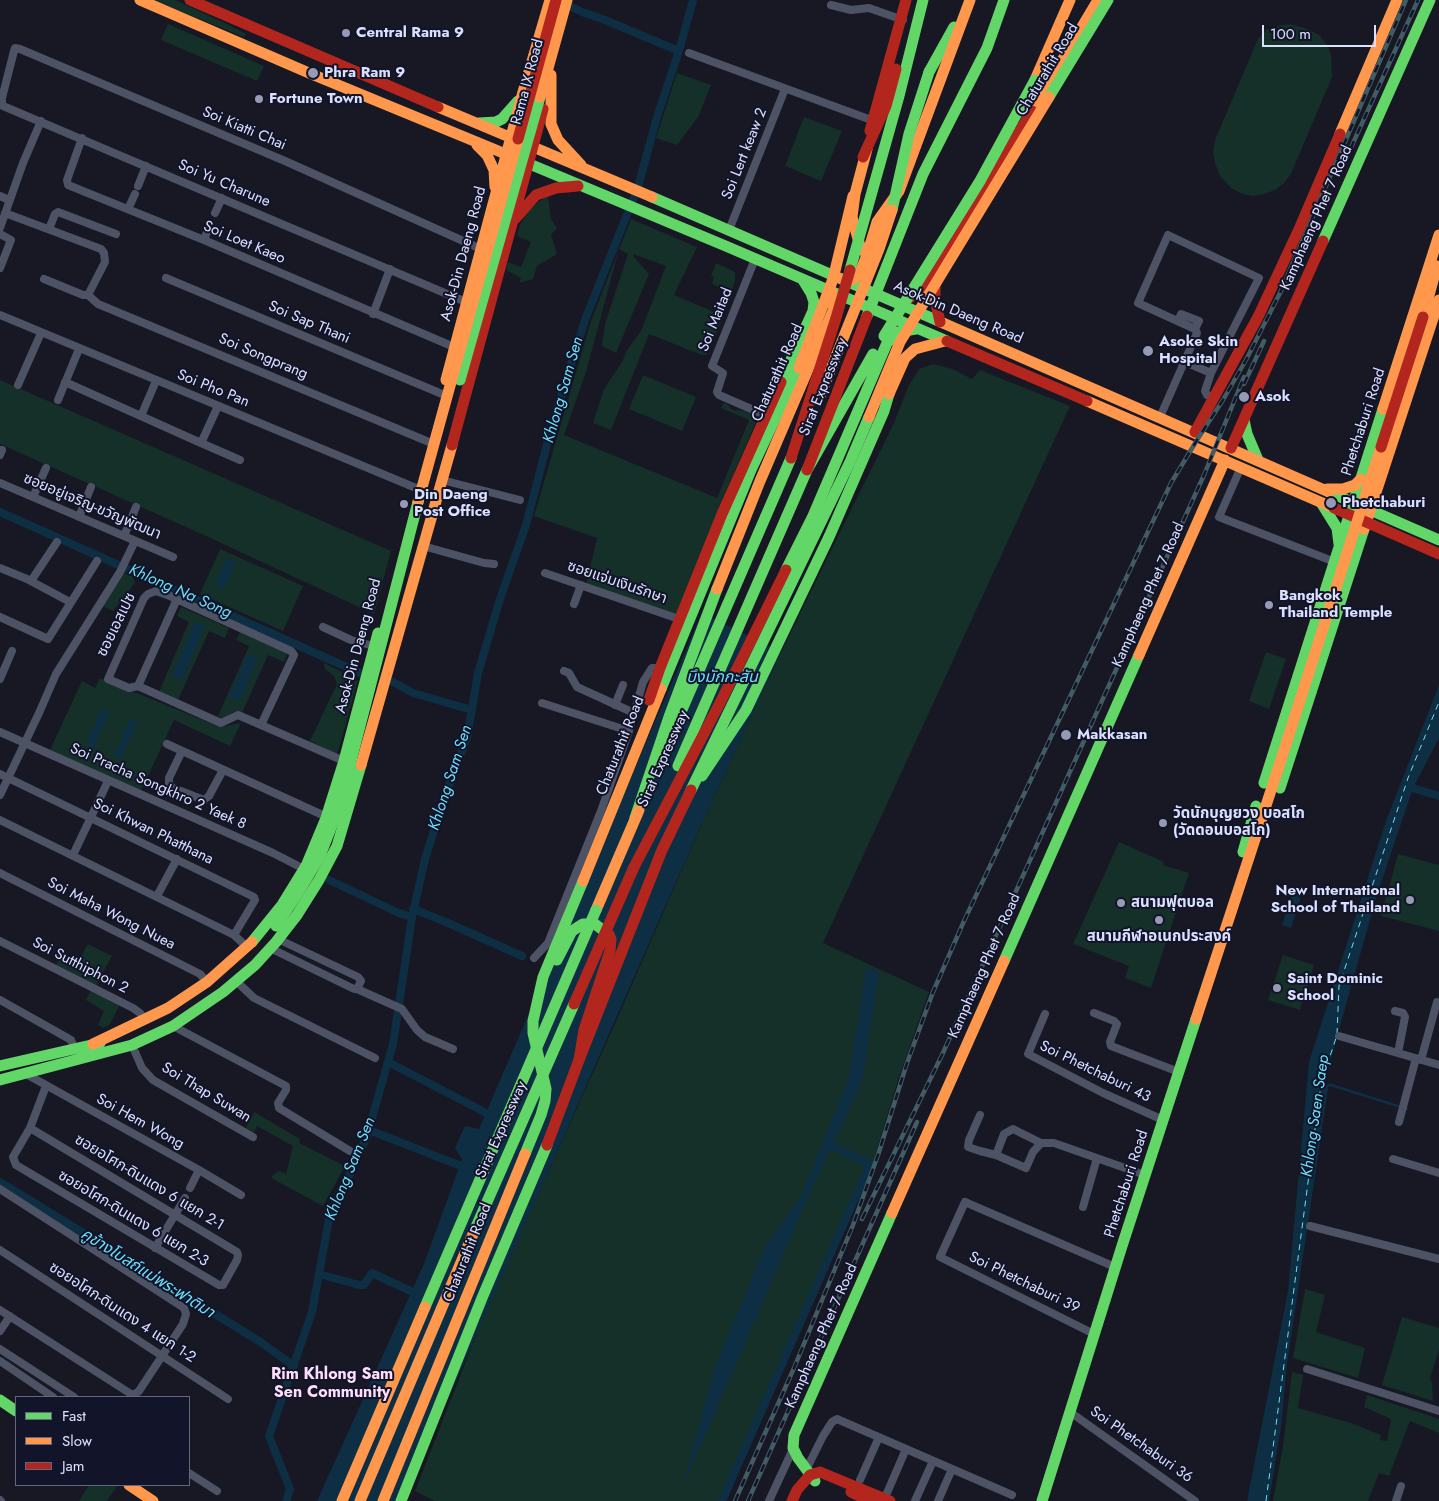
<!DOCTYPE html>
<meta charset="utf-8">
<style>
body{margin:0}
#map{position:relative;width:1439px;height:1501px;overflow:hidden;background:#171824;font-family:Jost,sans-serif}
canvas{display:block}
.legend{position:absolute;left:15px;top:1396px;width:175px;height:90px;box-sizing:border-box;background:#121429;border:1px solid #62667e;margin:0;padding:6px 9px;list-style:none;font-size:15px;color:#dbe0fe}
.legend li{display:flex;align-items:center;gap:10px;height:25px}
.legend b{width:25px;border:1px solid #62667e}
.scale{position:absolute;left:1262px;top:25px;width:114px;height:22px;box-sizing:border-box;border:2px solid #dbe0fe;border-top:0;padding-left:6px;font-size:15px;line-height:18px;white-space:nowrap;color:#dbe0fe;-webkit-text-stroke:4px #121429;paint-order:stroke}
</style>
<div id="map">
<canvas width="1439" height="1501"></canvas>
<ul class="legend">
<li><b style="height:6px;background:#63d668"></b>Fast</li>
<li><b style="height:6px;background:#ff974d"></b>Slow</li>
<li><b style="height:6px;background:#b3261e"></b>Jam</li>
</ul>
<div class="scale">100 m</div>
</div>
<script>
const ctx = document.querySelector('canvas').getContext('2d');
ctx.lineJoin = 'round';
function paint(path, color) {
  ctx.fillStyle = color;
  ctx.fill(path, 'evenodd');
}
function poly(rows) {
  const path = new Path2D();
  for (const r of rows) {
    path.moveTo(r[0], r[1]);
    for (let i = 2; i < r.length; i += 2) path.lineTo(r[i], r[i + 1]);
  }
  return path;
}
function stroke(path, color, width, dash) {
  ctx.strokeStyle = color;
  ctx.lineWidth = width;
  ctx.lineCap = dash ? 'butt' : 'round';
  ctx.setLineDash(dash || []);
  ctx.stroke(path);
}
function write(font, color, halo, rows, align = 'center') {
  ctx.font = font + ' Jost,"Noto Sans Thai",sans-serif';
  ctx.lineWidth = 4;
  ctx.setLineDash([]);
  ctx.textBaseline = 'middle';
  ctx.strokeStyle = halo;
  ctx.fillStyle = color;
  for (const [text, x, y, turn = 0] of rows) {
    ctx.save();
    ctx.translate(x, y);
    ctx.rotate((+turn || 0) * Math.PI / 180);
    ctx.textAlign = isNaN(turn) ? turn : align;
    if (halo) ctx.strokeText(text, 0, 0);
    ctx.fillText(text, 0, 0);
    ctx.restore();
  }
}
const green = poly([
 [153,0,175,0,227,24,246,34,244,37],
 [168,24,264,66,257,81,161,40],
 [1290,24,1308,29,1319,35,1327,45,1331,54,1332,77,1291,174,1284,183,1275,190,1264,194,1253,196,1243,194,1231,188,1220,176,1215,163,1213,152,1215,140,1258,39,1266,30,1276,26],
 [677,73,711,85,698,117,677,145,656,138],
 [804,117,842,131,821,181,785,166],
 [548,197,551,219,557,228,551,235,557,254,537,266,533,279,519,283,521,278,506,270,508,262,521,267,531,242,517,236,520,225,529,209,544,198],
 [631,219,697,247,674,295,724,316,706,355,702,355,649,334,611,430,593,423,604,389,622,362,627,350,641,331,666,266,633,254,633,256,649,274,616,353,602,346,605,324,628,254,619,249,586,372,564,435,717,498,749,420,721,408,724,403,727,404,733,410,745,411,755,416,756,422,722,500,676,614,586,585,597,538,534,516,591,321],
 [716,263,735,272,735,281,731,292,712,284,714,277,711,276],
 [933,364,952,369,972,379,980,370,1070,406,823,943,929,992,898,1080,872,1166,726,1501,435,1501,415,1491,486,1310,617,1019,706,814,781,652,894,423,908,387,919,369],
 [643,375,696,397,682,431,629,409],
 [0,380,391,551,374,614,206,536,0,444],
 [220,549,303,586,283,631,200,594],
 [123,573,132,576,135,583,113,611,102,606],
 [181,607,229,628,225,638,209,631,178,700,159,692,189,622,177,616],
 [240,632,288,653,284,662,268,655,242,713,235,712,230,714,224,719,218,716,249,646,236,640],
 [1266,652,1286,659,1269,709,1249,701],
 [324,663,358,680,337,755,310,741,337,684,334,676,325,669],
 [100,678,220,727,241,723,230,746,174,720,141,791,50,750,82,681,95,688],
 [1119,842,1164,862,1163,865,1189,873,1151,988,1125,978,1129,966,1073,944],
 [1398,854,1439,865,1439,931,1381,916],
 [88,944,112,956,96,986,56,965,62,952,79,960],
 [1283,955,1314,965,1300,1010,1268,1000],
 [91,990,120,1004,110,1024,103,1028,98,1025,104,1011,86,1000],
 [254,1112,300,1139,299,1143,345,1166,323,1206,271,1178,274,1174,279,1171,286,1174,293,1146,257,1126,254,1132,246,1128],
 [1305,1289,1325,1295,1316,1332,1365,1348,1358,1378,1293,1358],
 [1402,1317,1439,1328,1439,1350,1430,1378,1432,1383,1433,1401,1382,1385],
 [1292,1372,1303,1375,1298,1408,1351,1423,1381,1435,1380,1440,1387,1441,1391,1419,1364,1407,1367,1395,1439,1419,1439,1433,1410,1421,1389,1476,1379,1473,1368,1501,1273,1501,1283,1446],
 [89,1485,115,1485,117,1486,107,1501,79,1501]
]);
const water = poly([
 [227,558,236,562,224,589,215,585],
 [702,613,781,652,706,814,403,1501,317,1501,424,1264,462,1159,455,1148,465,1126,479,1129],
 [195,622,205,626,182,680,172,676],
 [248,654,258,658,239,701,229,697],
 [1439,685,1439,738,1413,788,1376,898,1324,1083,1328,1088,1287,1364,1281,1427,1269,1501,1247,1501,1288,1291,1309,1062,1386,821],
 [102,709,109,712,93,749,86,745],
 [130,719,137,722,121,759,114,755],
 [1294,891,1302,893,1291,928,1282,925],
 [866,967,879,973,862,1082,813,1186,682,1488,714,1369,765,1246,800,1198,849,1077]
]);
const stream = poly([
 [1323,1087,1331,1085,1407,1109]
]);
const canal = poly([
 [563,3,582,12,605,20,679,51],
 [0,512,360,673],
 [393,682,413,693,472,710],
 [1409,787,1439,796],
 [329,880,399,913,412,917],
 [413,909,446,922,522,956],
 [388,1062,494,1117],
 [369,1130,466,1168],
 [0,1182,259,1341,294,1366],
 [319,1274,359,1285,364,1285,372,1273,415,1293],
 [286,1501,290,1489,269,1436,312,1312,329,1219,367,1136,393,1044,412,917,425,859,446,793,467,738,478,673,500,599,526,525,551,429,585,320,638,187,657,117,679,51,693,0],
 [722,1501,870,1164,832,1146]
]);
const ferry = poly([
 [1337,1034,1339,986,1408,778,1439,702],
 [1266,1501,1321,1084,1336,1038]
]);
const street = poly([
 [831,5,851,10,869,8,903,20],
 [689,53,874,121],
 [82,138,67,180,68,185,204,240,454,347],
 [138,186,146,166],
 [0,196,9,200],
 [128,209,135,194],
 [5,213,101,249,104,253,105,262,88,295,83,295,44,279],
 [215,213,222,198],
 [0,228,23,163,41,121],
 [49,229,55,214,58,212,116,234],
 [729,230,785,89],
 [0,234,11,240,0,268],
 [204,240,210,224],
 [755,259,712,366,723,373,717,392,719,395,765,415],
 [166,278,442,394],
 [88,295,98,304,429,442],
 [466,302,3,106,2,104,2,98,14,51,15,48,20,49,285,161,481,249],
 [373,314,390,269],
 [0,315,416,488],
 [1178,321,1181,314,1199,321,1195,329],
 [1185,362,1211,373,1205,391,1207,395,1214,398],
 [65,382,201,443],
 [18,385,41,333],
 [58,400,79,349],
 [218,406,201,443,240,460],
 [141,416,156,381],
 [1160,417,1197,333,1195,329,1138,303,1168,235,1259,278,1211,373],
 [0,455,2,450],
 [1241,467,1219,517,1335,562],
 [442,480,520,500],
 [0,483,173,557],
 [33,497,46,468],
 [79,517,91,487],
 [124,536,136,507],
 [423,546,484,563,494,564],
 [0,568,27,579,70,602],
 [545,573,679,619],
 [31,581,57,542],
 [574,604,581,585],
 [0,617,48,639,97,561],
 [323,627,351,640,374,646],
 [564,671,569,673,577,687,634,713],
 [0,679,12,651],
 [138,686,177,599],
 [542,703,629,731],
 [615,705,623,685],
 [261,725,294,655,291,651,170,596,156,591,148,594,144,598,108,679,129,688,138,686,221,723,238,715,344,761],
 [0,732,273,853,304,869],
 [167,744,327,817],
 [182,751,169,778,169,784,173,788,204,800,209,796,223,770],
 [0,774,254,897,255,900,234,935],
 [0,795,39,713,56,674,120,572,135,541],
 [0,820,234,935,247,947],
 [73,855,108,781],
 [0,873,200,974,207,982],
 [157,896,177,859],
 [0,941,133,1008,140,1013,145,1020],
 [270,948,354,989,357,989,361,981,358,977,278,939],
 [534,958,548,943,601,811,629,731,643,682,652,668,660,668],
 [236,981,254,998,375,1058],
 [357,989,402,1009,417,1030,425,1037,453,1049],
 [0,1000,64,1036,71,1040,75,1049],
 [1395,1011,1403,1013,1405,1017,1398,1053],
 [1094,1013,1114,1021,1117,1024,1110,1042,1111,1046,1179,1072],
 [1045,1014,1028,1054,1103,1093,1163,1120],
 [173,1026,286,1086,286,1090,278,1103,279,1108,350,1151],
 [1339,1036,1439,1065],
 [132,1045,142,1068,153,1080,253,1137],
 [1421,1060,1437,1002],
 [26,1074,199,1170,241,1195],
 [980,1115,969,1140,968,1147,980,1151,996,1155,1026,1168,1033,1152,1041,1143,1054,1143,1145,1175],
 [1399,1122,1416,1058],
 [30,1128,237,1252,238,1255,237,1260,223,1285,219,1285,16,1165,13,1157,30,1128,46,1086],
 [996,1155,1004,1134,1013,1129,1041,1143],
 [1393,1159,1439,1173],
 [190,1188,199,1170],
 [0,1189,184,1308,186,1314,183,1324,139,1391,135,1394,131,1394,0,1310],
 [1083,1207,1097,1158],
 [1310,1226,1439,1259],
 [155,1248,185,1198],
 [0,1250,228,1399],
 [0,1331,10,1316],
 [1094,1334,940,1257,965,1202,1115,1267],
 [0,1349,74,1397],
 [0,1361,53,1397],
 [1307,1369,1439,1411],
 [1070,1412,1195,1501],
 [806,1470,823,1436,832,1422,837,1419,1012,1495],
 [189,1473,217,1491],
 [860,1480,879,1437],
 [887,1493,906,1449],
 [0,1500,1,1501],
 [769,1501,793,1449],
 [915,1501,933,1461],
 [938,1501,952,1469],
 [1396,1501,1401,1486]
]);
const fast = poly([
 [929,72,954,27],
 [479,123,496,122,502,119,518,101],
 [508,155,728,247,947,341],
 [652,197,943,323],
 [1323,241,1430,0],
 [781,382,813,311,814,302,811,293,803,280],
 [1244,420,1247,434,1258,460],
 [1329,492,1439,540],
 [1322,504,1337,528,1339,544],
 [786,570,813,516,887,343,898,332,916,329],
 [661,689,751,470,799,368],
 [674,728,791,458],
 [678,766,807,470,873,354],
 [702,776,746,710,829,537,884,411,889,394],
 [1264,783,1383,409],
 [1280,788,1364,529],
 [635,818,669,717,717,589],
 [1243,852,1256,806],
 [252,942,282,905,306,866,326,818,344,761,378,633],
 [557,960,572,931,583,924,595,924,609,935],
 [1004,961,1139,655],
 [0,1066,100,1043],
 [0,1080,132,1045,173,1026,223,992,255,965,276,942,297,915,319,880,337,846,361,765],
 [525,1154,541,1115,545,1101,546,1089,533,1033,533,1021,543,977,583,881],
 [0,1400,16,1411],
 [815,1481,798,1458,793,1448,794,1435,892,1213],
 [401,1501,482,1298,547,1145],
 [1042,1501,1122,1246,1196,1019]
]);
const slow = poly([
 [140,0,309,73,508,155],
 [551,75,551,124,558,140,581,165],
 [1035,80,1070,0],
 [438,107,652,197],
 [1032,111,1098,0],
 [1340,134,1397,0],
 [477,145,487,155,494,170,495,187],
 [867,255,877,222,899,191,970,0],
 [842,279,851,280,859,275,867,255,860,246,852,217,855,194,867,149],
 [1423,317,1437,266],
 [943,323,1329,492],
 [446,380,523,92,550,0],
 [889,394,905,358,915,349,945,341],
 [1087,401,1334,508],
 [1383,409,1439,235],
 [1327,489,1343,489,1355,485,1361,479],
 [1364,529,1439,300],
 [717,589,760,481,833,311,834,302,832,292],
 [1139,655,1225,460],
 [361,765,452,445],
 [583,881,661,689],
 [596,910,639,810],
 [1196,1019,1277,772],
 [93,1044,168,1008,207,982,252,942],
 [892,1213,1004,961],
 [129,1485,153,1501],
 [360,1501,476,1227],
 [383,1501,525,1154]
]);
const jam = poly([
 [190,0,438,107],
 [515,219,536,195,556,188,578,186],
 [935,280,935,299,940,322],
 [908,299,923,289,1032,111],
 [947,341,1087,401],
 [1195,432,1258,317,1300,227,1340,134],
 [452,445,543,109],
 [1231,448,1323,241],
 [1334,508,1439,554],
 [649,700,660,668,722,514,781,382],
 [634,867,722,699,786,570],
 [547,1145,579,1060,584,1030,610,951,611,939,609,935],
 [851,1492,870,1501],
 [792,1501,797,1490,810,1475,820,1472,890,1501]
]);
const rail = poly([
 [1344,163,1418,0],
 [1244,384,1264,341],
 [862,1219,942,1055,1204,475,1244,377],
 [735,1501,794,1368,853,1225,878,1155,907,1063,933,992,964,921,1171,483,1197,440,1223,400,1246,360,1280,293,1406,0],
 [748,1501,917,1122]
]);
const fastBridge = poly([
 [1049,97,1108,0],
 [892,210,909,134,929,72],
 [850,270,899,96,923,0],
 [867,316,923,174,987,48,1004,0],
 [884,336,980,181,1035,80],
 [460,380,540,97],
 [691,790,850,462,869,417],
 [276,926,297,895,320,856,339,807,418,502],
 [476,1227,574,1004],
 [425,1307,596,910]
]);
const slowBridge = poly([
 [540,97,567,0],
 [799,368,833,279,853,196],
 [820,396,879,249,892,210],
 [869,417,900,342,1049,97],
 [418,502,518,139],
 [1277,772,1381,447],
 [342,1501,425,1307]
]);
const jamBridge = poly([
 [870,131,906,0],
 [518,139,556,0],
 [863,157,886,106,896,69],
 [1381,447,1423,317],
 [791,458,836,318,850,270],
 [807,470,867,316],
 [574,1004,634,867],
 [579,1060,662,850,691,790]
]);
const markers = [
 [346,33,5,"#969ab2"],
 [313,73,6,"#969ab2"],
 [259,99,5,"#969ab2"],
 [1148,351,6,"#969ab2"],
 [1244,397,6,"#969ab2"],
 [1331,503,6,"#969ab2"],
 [404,504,5,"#969ab2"],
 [1269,605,5,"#969ab2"],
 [1066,735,6,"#969ab2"],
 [1163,823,5,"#969ab2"],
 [1410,900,5,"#969ab2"],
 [1121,903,5,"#969ab2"],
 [1159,920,5,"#969ab2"],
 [1277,988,5,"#969ab2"]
];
const poiNames = [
 ["Central Rama 9",356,33],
 ["Phra Ram 9",324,73],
 ["Fortune Town",269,99],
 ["Asoke Skin",1159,342],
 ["Hospital",1159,359],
 ["Asok",1255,397],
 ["Din Daeng",414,495],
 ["Post Office",414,512],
 ["Phetchaburi",1342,503],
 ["Bangkok",1279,596],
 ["Thailand Temple",1279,613],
 ["Makkasan",1077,735],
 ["วัดนักบุญยวง บอสโก",1173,814],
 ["(วัดดอนบอสโก)",1173,831],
 ["New International",1400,891,"right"],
 ["School of Thailand",1400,908,"right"],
 ["สนามฟุตบอล",1131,903],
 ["สนามกีฬาอเนกประสงค์",1159,937,"center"],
 ["Saint Dominic",1287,979],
 ["School",1287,996]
];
const streetNames = [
 ["Chaturathit Road",1048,70,-59],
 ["Rama IX Road",528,82,-75],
 ["Soi Kiatti Chai",244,129,23],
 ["Soi Lert keaw 2",745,154,-68],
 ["Soi Yu Charune",224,184,23],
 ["Kamphaeng Phet 7 Road",1317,218,-66],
 ["Soi Loet Kaeo",244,243,23],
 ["Asok-Din Daeng Road",464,254,-75],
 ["Asok-Din Daeng Road",958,313,23],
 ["Soi Maitad",716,320,-68],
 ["Soi Sap Thani",309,323,23],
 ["Soi Songprang",263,357,23],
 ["Chaturathit Road",778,373,-66],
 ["Sirat Expressway",824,387,-68],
 ["Soi Pho Pan",213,389,22],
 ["Phetchaburi Road",1364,422,-72],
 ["ซอยอยู่เจริญ-ขวัญพัฒนา",92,507,23],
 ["ซอยแจ่มเงินรักษา",617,583,19],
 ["Kamphaeng Phet 7 Road",1149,595,-66],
 ["ซอยเอสเปซ",117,625,-64],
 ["Asok-Din Daeng Road",359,646,-75],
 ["Chaturathit Road",621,746,-68],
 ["Sirat Expressway",664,759,-66],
 ["Soi Pracha Songkhro 2 Yaek 8",158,787,24],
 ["Soi Khwan Phatthana",153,832,26],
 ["Soi Maha Wong Nuea",111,914,27],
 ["Soi Sutthiphon 2",80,966,27],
 ["Kamphaeng Phet 7 Road",985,966,-66],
 ["Soi Phetchaburi 43",1095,1072,26],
 ["Soi Thap Suwan",206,1093,31],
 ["Soi Hem Wong",140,1122,29],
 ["Sirat Expressway",502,1130,-66],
 ["ซอยอโศก-ดินแดง 6 แยก 2-1",149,1183,31],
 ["Phetchaburi Road",1127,1184,-72],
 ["ซอยอโศก-ดินแดง 6 แยก 2-3",133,1219,31],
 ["Chaturathit Road",468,1253,-68],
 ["Soi Phetchaburi 39",1024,1283,26],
 ["ซอยอโศก-ดินแดง 4 แยก 1-2",122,1313,33],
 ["Kamphaeng Phet 7 Road",822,1336,-66],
 ["Soi Phetchaburi 36",1141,1445,35]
];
const waterNames = [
 ["Khlong Sam Sen",564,390,-74],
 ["Khlong Na Song",180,592,24],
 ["บึงมักกะสัน",722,678],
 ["Khlong Sam Sen",451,778,-72],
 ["Khlong Saen Saep",1316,1116,-82],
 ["Khlong Sam Sen",351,1169,-68],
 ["คูข้างโบสถ์แม่พระฟาติมา",147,1274,32]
];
const neighbourhoodNames = [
 ["Rim Khlong Sam",332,1375],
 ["Sen Community",332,1393]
];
paint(green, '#152f29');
paint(water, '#0e2f43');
stroke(stream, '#0e2f43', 2.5);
stroke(canal, '#0e2f43', 8);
stroke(ferry, '#6ddef9', 1, [6, 5]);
stroke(street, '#4d5264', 8);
stroke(fast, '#63d668', 11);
stroke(slow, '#ff974d', 11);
stroke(jam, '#b3261e', 11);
stroke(rail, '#425c64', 4.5);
stroke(rail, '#121429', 2.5, [8]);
stroke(fastBridge, '#63d668', 11);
stroke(slowBridge, '#ff974d', 11);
stroke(jamBridge, '#b3261e', 11);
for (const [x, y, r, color] of markers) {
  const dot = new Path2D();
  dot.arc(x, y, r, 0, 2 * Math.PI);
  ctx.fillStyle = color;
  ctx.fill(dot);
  stroke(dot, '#121429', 2);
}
write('bold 15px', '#dbe0fe', '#121429', poiNames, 'left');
write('15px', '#dbe0fe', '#121429', streetNames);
write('italic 16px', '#6ddef9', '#121429', waterNames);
write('bold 16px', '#feddfa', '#121429', neighbourhoodNames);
</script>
